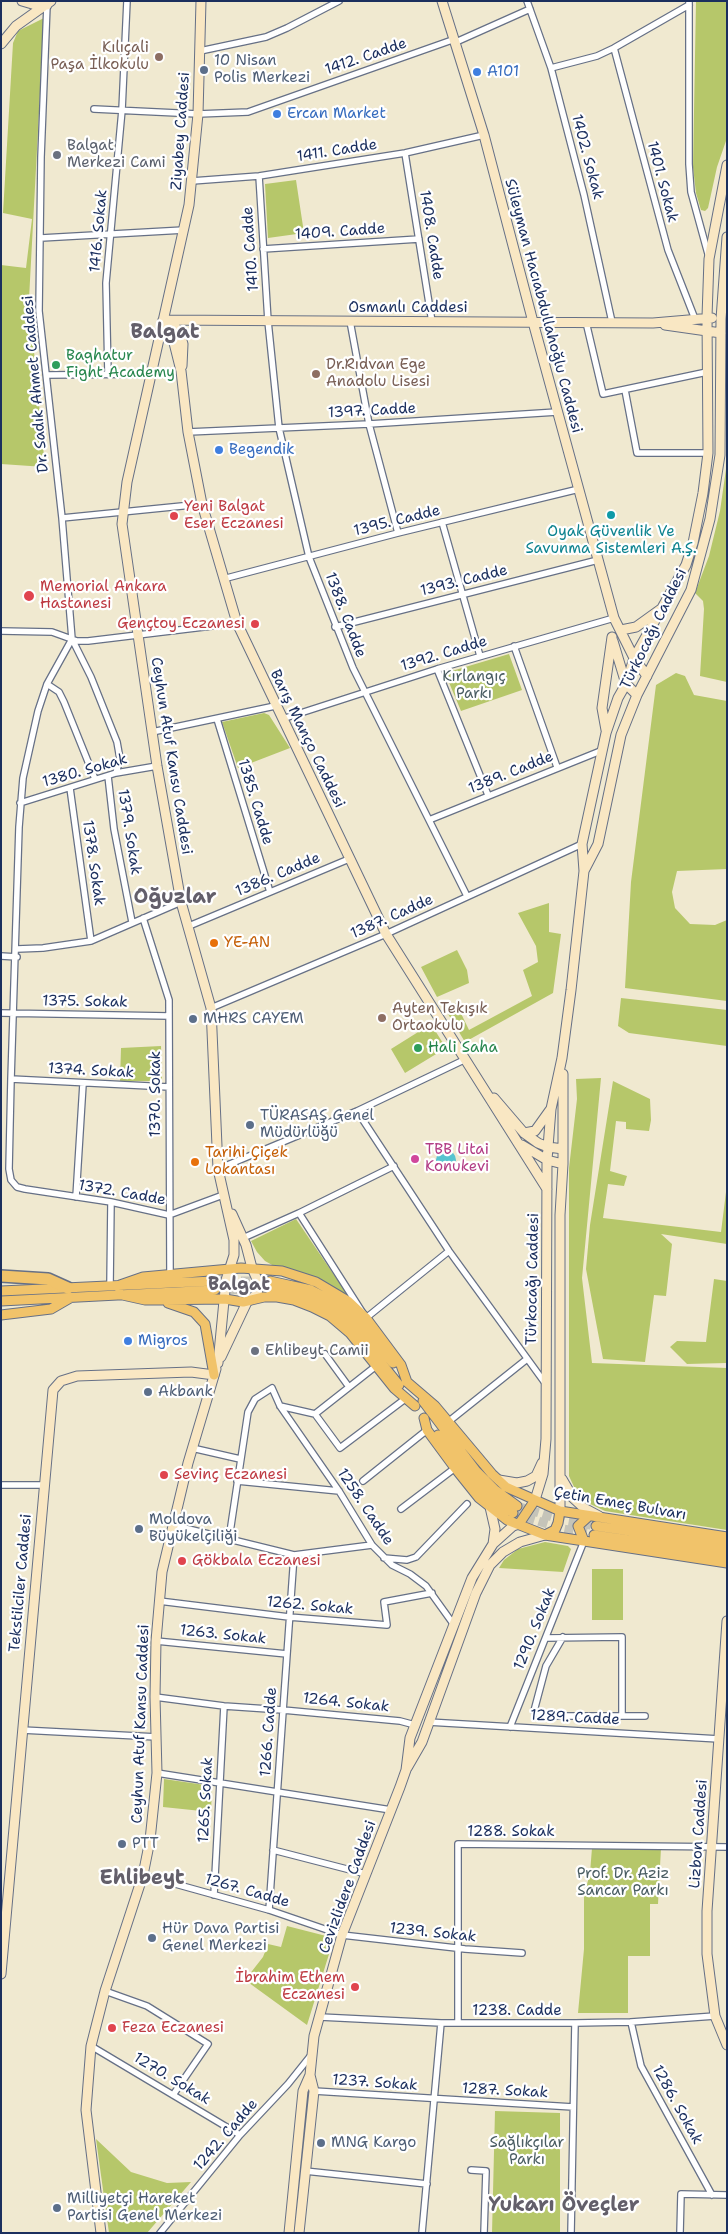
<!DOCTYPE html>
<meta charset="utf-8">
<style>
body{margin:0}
#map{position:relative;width:728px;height:2234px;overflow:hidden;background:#f0e9d0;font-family:"Shantell Sans",sans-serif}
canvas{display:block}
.frame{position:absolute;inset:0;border:2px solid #1b2f5e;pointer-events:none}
</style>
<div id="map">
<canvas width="728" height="2234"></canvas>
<div class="frame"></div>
</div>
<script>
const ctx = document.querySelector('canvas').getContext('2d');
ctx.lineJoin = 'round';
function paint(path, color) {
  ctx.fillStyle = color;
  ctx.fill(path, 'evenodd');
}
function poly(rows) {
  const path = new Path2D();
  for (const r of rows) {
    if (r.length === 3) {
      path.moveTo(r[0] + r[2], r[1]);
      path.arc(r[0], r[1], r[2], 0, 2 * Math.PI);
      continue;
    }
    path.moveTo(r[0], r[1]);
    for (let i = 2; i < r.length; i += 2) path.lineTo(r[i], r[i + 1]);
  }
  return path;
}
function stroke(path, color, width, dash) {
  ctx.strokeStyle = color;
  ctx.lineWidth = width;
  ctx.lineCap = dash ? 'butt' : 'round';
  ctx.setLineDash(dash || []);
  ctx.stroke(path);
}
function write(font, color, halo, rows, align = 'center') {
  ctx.font = font + ' "Shantell Sans",sans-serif';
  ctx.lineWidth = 4.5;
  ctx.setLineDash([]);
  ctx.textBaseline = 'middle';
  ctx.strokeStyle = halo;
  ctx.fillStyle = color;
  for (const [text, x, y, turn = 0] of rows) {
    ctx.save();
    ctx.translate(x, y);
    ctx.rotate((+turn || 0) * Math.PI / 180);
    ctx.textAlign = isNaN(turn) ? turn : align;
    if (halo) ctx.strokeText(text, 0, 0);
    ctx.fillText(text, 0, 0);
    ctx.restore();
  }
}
const green = poly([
 [696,1,727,1,727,138,717,167,708,208,705,211,701,210,696,193,693,167],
 [44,18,29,299,45,467,1,464,1,265,26,268,32,219,3,213,13,43,18,31],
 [296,180,304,233,268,238,265,184],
 [727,462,727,682,700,676,704,609,703,601,695,593,709,556,720,511],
 [509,654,522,690,461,711,445,673],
 [676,673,685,676,694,695,727,701,727,869,677,871,672,892,675,908,690,924,715,925,727,920,727,1001,625,988,631,882,656,685],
 [264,713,269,715,290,748,238,768,222,722],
 [549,903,549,932,561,934,553,993,465,1042,445,1009,456,1003,469,1030,532,996,523,970,538,962,536,946,518,913],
 [457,950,467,970,469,983,437,997,421,967],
 [621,998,727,1010,727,1046,629,1033,618,1026],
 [431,1024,446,1048,405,1073,391,1049],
 [161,1046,162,1081,120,1081,121,1048],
 [601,1078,582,1278,592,1363,727,1368,727,1530,605,1511,584,1501,575,1489,569,1476,569,1168,577,1099,576,1079],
 [613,1081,650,1099,651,1120,649,1131,626,1129,626,1122,616,1121,610,1171,627,1176,624,1186,608,1184,603,1218,721,1232,727,1184,727,1162,727,1244,661,1234,672,1244,666,1296,654,1295,645,1362,603,1359,586,1269,590,1225],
 [296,1219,349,1297,307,1274,274,1266,265,1261,257,1252,251,1241],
 [714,1279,727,1281,727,1363,687,1364,670,1347,677,1341,706,1342],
 [545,1542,568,1546,571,1549,563,1572,499,1568,504,1560,518,1549],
 [592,1569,623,1569,623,1620,592,1620],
 [164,1779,212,1786,211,1812,163,1807],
 [592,1848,661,1848,658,1904,650,1904,650,1956,628,1956,628,2013,578,2013,584,1949,584,1896,590,1873],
 [287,1926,334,1938,307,2025,245,1980,263,1957,268,1944,281,1947],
 [495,2111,560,2113,560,2233,492,2233],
 [96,2139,131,2172,167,2183,191,2182,147,2233,109,2233]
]);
const water = poly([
 [446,1160,10]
]);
const primaryTunnel = poly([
 [214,1281,270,1281],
 [215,1290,270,1289],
 [517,1506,565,1521,596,1526],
 [513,1513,563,1529,594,1535]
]);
const street = poly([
 [527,1,551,68,584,195,612,322],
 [689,1,689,164,691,192,708,254],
 [47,5,41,157,39,311,62,518,72,639,91,677,117,742,120,759,116,773],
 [456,42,530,9],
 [614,48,668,250,695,319],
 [200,51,266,37,287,28,339,1],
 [551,68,597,56,614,48,689,5],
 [94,109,198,114,248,112,455,39],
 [405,153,432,322],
 [259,176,268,321,279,428,309,557,353,668,467,896],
 [192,181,259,176,405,153,484,135],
 [41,238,184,230],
 [263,249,419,239],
 [350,321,369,424,398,533],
 [586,322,603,394,707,372],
 [108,374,106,283,122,110,127,1],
 [47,375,151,374],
 [625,390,637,453,708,453],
 [188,432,369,424,557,412],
 [62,518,202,504],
 [442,522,480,656],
 [223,579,398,533,579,489],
 [335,627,598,560],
 [1,631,52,632,77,641,88,641,237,623],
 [72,639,47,684,38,711,23,778,19,827,11,1079,9,1169,11,1180,17,1187,25,1189,111,1202,169,1215,223,1195],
 [514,646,557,767],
 [437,669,488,795],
 [47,684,59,692,64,702,95,779],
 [217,719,270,892],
 [282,719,437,669,614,618],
 [152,732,275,706],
 [108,776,114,829,132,922],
 [70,788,91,941],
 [20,803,116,773,157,766],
 [429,820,603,750],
 [143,918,169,1000,170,1275],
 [189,926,349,859],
 [17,949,43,948,91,941,181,902],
 [1,956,17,957],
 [211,1008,386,934,582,844],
 [1,1013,169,1016],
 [11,1079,169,1087],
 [357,1111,449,1251,545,1383],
 [394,1166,299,1213,366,1318,449,1251],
 [218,1169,357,1111,466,1059],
 [76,1197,83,1084],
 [243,1238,299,1213],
 [110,1285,111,1202],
 [325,1354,349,1387],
 [280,1406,315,1414,376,1366],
 [315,1414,340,1448,405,1399],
 [448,1422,527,1359],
 [192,1448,240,1459],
 [237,1481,339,1491],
 [363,1481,427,1430],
 [1,1485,43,1485],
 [401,1509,455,1468],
 [172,1525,294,1555,372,1545],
 [229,1539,248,1412,255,1399,272,1388,280,1406,339,1491,372,1545,392,1565,410,1574,426,1586,454,1625],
 [384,1558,407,1560,416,1557,467,1504],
 [159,1601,289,1617,387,1625,384,1602,432,1593],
 [563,1637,546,1666,534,1711,540,1715,556,1716,645,1716],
 [546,1638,622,1637,622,1715],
 [156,1641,287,1654],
 [155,1697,224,1706,283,1710,400,1721,415,1725],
 [428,1722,719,1739],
 [510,1727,584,1541],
 [22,1730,157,1737],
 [157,1773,391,1810],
 [273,1850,366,1874],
 [143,1875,269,1910,342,1935,465,1949,522,1953],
 [214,1895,224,1706],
 [269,1910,294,1555],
 [105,1991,147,2006,208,2044,173,2095],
 [320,2017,441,2023,575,2023,631,2022,715,2016],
 [631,2022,641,2066,712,2195],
 [458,2023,458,1844,727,1847],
 [91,2046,240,2135],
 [314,2091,573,2107],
 [471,2170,486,2171,484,2233],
 [305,2171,427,2184],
 [160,2233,240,2135,288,2084,312,2054],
 [422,2233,441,2023],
 [571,2233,575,2023],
 [680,2233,681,2194,727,2195]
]);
const secondary = poly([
 [22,1,39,6,47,5],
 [201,1,198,114,189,205,127,482,122,524,157,766,181,902,211,1008,218,1169,234,1240,234,1255,226,1280,218,1363],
 [442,1,484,135,533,322,614,618,634,658,647,676],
 [1,44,16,26,51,1],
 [163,320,173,339,181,371,188,432,202,504,237,623,386,934,547,1189],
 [163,320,653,323,712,318],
 [165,322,177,329,180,334,183,344,182,366],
 [665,325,721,333],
 [621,630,636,627,661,609],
 [613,641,626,684,637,695],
 [606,730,602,708,612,637],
 [584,871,598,844,621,735,637,695,691,590,710,519,720,455,721,319,727,237],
 [494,1098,524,1133,538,1143,548,1147,563,1149],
 [524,1133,535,1131,550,1110],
 [522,1145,547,1160,563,1164],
 [221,1357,247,1302,257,1294,259,1284,252,1268,246,1245,232,1214],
 [562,1479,573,1498,584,1508,599,1516],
 [499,1480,517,1483,527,1481,536,1476,542,1463],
 [535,1500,543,1474,546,1439,547,1160,551,1109,562,1058,571,990,584,871,582,844,606,733,618,698,626,684,634,658,686,565,693,543,703,493,708,453,707,317,709,259,727,165],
 [490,1507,495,1529,493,1544],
 [560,1511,560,1215,563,1164,563,1074],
 [727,1621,707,1911,707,1954,715,2016,727,2045],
 [407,1768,422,1742,476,1593,490,1565,503,1552,520,1542,545,1535],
 [1,1974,53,1390,61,1381,77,1376,191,1372,214,1375],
 [101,2233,86,2110,91,2046,105,1991,143,1875,150,1840,157,1773,155,1697,156,1641,162,1572,188,1463,216,1369],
 [289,2233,303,2091,310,2075,314,2036,342,1935,400,1787,406,1770,410,1738,472,1578,493,1544,513,1526,519,1524],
 [299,2233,314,2091,310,2075]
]);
const primary = poly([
 [270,1281,311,1290,339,1305,354,1317,393,1363],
 [120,1285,143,1277,241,1268,282,1271,316,1282,348,1301,366,1318,401,1365,407,1382,435,1406,492,1474,506,1487,560,1511,727,1537],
 [270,1289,309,1298,336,1313,349,1323,399,1385],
 [1,1291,214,1281],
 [118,1294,145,1300,225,1299,243,1302,264,1297,277,1297,294,1300,312,1307,330,1316,350,1333,394,1388,415,1406],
 [1,1301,215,1290],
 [168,1303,194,1312,205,1324,214,1375],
 [1,1315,51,1309,70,1298],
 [423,1401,476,1471,495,1490,517,1506],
 [424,1418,427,1430,455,1468,479,1498,507,1520,545,1535,727,1563],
 [438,1435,475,1482,490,1497,513,1513],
 [519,1524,535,1500],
 [596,1526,727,1545],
 [545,1535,555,1530,558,1523,560,1511],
 [594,1535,727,1554],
 [584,1541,578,1526,589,1516]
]);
const highway = poly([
 [1,1276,48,1279,68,1288]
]);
const markers = [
 [159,57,5,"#8d6e63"],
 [204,70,5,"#5c6f8a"],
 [477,72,5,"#3f7fe0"],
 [277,114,5,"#3f7fe0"],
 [57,155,5,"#6b7280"],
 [56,365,5,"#2e9e5b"],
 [316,374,5,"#8d6e63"],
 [219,450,5,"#3f7fe0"],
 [611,515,5,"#0f9aa8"],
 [174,516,5,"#e0444e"],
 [29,596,6,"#e0444e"],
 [255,624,5,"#e0444e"],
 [214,943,5,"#e8710a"],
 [382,1018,5,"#8d6e63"],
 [193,1019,5,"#5c6f8a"],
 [418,1048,5,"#2e9e5b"],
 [250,1125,5,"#5c6f8a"],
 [415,1159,5,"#d1479c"],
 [195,1162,5,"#e8710a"],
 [128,1341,5,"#3f7fe0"],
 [255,1351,5,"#6b7280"],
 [148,1392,5,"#5c6f8a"],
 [164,1475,5,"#e0444e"],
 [139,1529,5,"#5c6f8a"],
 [182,1561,5,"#e0444e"],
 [122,1844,5,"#5c6f8a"],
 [152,1938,5,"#5c6f8a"],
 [355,1987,5,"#e0444e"],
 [112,2028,5,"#e0444e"],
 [321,2143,5,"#5c6f8a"],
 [57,2208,5,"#5c6f8a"]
];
const educationNames = [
 ["Kılıçali",149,48,"right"],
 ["Paşa İlkokulu",149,65,"right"],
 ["Dr.Rıdvan Ege",326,365],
 ["Anadolu Lisesi",326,382],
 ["Ayten Tekışık",392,1009],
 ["Ortaokulu",392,1026]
];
const streetNames = [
 ["1412. Cadde",366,57,-19],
 ["Ziyabey Caddesi",181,131,-86],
 ["1411. Cadde",337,151,-9],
 ["1402. Sokak",587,157,75],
 ["1401. Sokak",662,182,75],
 ["1416. Sokak",99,231,-85],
 ["1409. Cadde",340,232,-4],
 ["1408. Cadde",431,235,81],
 ["1410. Cadde",251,249,-94],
 ["Süleyman Hacıabdullahoğlu Caddesi",543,306,75],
 ["Osmanlı Caddesi",408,308],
 ["Dr. Sadık Ahmet Caddesi",36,384,-95],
 ["1397. Cadde",372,411,-3],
 ["1395. Cadde",397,521,-14],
 ["1393. Cadde",464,581,-14],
 ["1388. Cadde",345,615,69],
 ["Türkocağı Caddesi",654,629,-64],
 ["1392. Cadde",444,654,-17],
 ["Barış Manço Caddesi",307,739,64],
 ["Ceyhun Atuf Kansu Caddesi",171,756,81],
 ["1380. Sokak",85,771,-16],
 ["1389. Cadde",511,773,-22],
 ["1385. Cadde",255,802,73],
 ["1379. Sokak",129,832,81],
 ["1378. Sokak",93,863,82],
 ["1386. Cadde",278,875,-23],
 ["1387. Cadde",392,917,-24],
 ["1375. Sokak",85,1002,1],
 ["1374. Sokak",91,1071,3],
 ["1370. Sokak",156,1094,-90],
 ["1372. Cadde",122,1193,10],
 ["Türkocağı Caddesi",533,1279,-89],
 ["Çetin Emeç Bulvarı",620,1504,10],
 ["1258. Cadde",365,1507,56],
 ["Tekstilciler Caddesi",21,1583,-85],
 ["1262. Sokak",310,1606,5],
 ["1290. Sokak",535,1629,-68],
 ["1263. Sokak",223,1635,6],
 ["1264. Sokak",346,1703,6],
 ["1289. Cadde",575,1718,3],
 ["Ceyhun Atuf Kansu Caddesi",141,1724,-88],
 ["1266. Cadde",269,1732,-86],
 ["1265. Sokak",206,1800,-87],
 ["1288. Sokak",511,1832],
 ["Lizbon Caddesi",699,1834,-86],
 ["Cevizlidere Caddesi",348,1887,-70],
 ["1267. Cadde",247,1891,16],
 ["1239. Sokak",433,1933,6],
 ["1238. Cadde",517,2011],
 ["1270. Sokak",172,2079,31],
 ["1237. Sokak",375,2083,4],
 ["1287. Sokak",505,2091,3],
 ["1286. Sokak",677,2105,61],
 ["1242. Cadde",226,2135,-49]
];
const serviceNames = [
 ["10 Nisan",214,61],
 ["Polis Merkezi",214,78],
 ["MHRS CAYEM",203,1019],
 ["TÜRASAŞ Genel",260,1116],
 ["Müdürlüğü",260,1133],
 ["Akbank",158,1392],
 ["Moldova",149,1520],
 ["Büyükelçiliği",149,1537],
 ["PTT",132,1844],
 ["Hür Dava Partisi",162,1929],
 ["Genel Merkezi",162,1946],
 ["MNG Kargo",331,2143],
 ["Milliyetçi Hareket",67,2199],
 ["Partisi Genel Merkezi",67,2216]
];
const shopNames = [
 ["A101",487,72],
 ["Ercan Market",287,114],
 ["Begendik",229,450],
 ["Migros",138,1341]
];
const worshipNames = [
 ["Balgat",67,146],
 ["Merkezi Cami",67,163],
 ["Ehlibeyt Camii",265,1351]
];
const leisureNames = [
 ["Baghatur",66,356],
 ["Fight Academy",66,373],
 ["Hali Saha",428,1048]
];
const healthNames = [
 ["Yeni Balgat",184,507],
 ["Eser Eczanesi",184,524],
 ["Memorial Ankara",40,587],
 ["Hastanesi",40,604],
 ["Gençtoy Eczanesi",245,624,"right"],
 ["Sevinç Eczanesi",174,1475],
 ["Gökbala Eczanesi",192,1561],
 ["İbrahim Ethem",345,1978,"right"],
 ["Eczanesi",345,1995,"right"],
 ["Feza Eczanesi",122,2028]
];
const cultureNames = [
 ["Oyak Güvenlik Ve",611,532],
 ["Savunma Sistemleri A.Ş.",611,549]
];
const parkNames = [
 ["Kırlangıç",474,677],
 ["Parkı",474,694],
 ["Prof. Dr. Aziz",623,1874],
 ["Sancar Parkı",623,1891],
 ["Sağlıkçılar",527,2143],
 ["Parkı",527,2160]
];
const foodNames = [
 ["YE-AN",224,943],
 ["Tarihi Çiçek",205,1153],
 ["Lokantası",205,1170]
];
const hotelNames = [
 ["TBB Litai",425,1150],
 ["Konukevi",425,1167]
];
const quarterNames = [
 ["Balgat",239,1285]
];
const districtNames = [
 ["Balgat",165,333],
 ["Oğuzlar",175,898],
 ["Ehlibeyt",142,1879],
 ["Yukarı Öveçler",564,2206]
];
paint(green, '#b6c76a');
paint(water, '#57c4cf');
stroke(primaryTunnel, '#c5c4b9', 9, [9, 4.5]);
stroke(street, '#667086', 8);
stroke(secondary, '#667086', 11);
stroke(primary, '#667086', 11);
stroke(highway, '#667086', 14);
stroke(street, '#fff', 5.5);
stroke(secondary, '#f9e7c3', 9);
stroke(primary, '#f1c36a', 9);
stroke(highway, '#f1c36a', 11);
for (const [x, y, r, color] of markers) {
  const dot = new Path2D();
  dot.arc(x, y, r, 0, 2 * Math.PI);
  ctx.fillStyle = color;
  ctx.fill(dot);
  stroke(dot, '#fff', 2);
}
write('15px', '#785e54', '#fff', educationNames, 'left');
write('15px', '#1b2f5e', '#fff', streetNames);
write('15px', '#4e5e75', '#fff', serviceNames, 'left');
write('15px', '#366cbe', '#fff', shopNames, 'left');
write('15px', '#5b616d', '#fff', worshipNames, 'left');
write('15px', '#27864d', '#fff', leisureNames, 'left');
write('15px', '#be3a42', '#fff', healthNames, 'left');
write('15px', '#0d838f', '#fff', cultureNames);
write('15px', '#4a5d62', '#fff', parkNames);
write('15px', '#c56008', '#fff', foodNames, 'left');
write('15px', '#b23c85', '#fff', hotelNames, 'left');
write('bold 18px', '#635f6a', '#fff', quarterNames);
write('bold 20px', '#635f6a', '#fff', districtNames);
</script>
